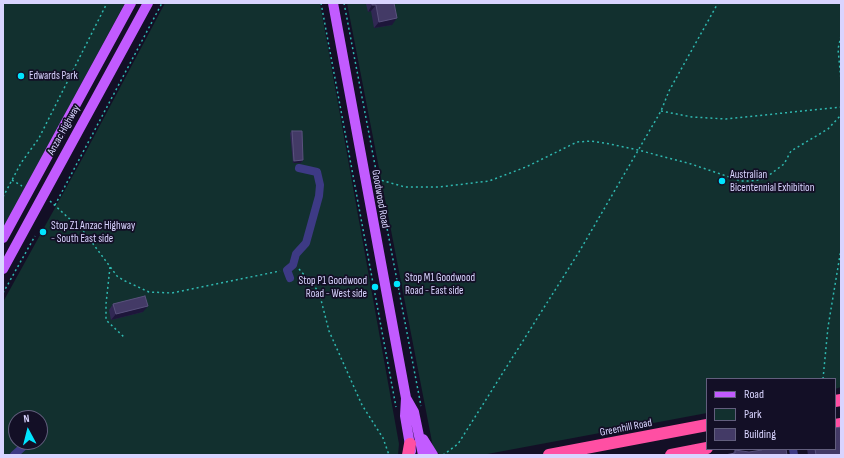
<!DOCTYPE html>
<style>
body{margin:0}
#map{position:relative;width:844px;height:458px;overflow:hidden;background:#130f26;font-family:"Sofia Sans Condensed",sans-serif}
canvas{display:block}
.frame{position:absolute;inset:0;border:4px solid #d9d4ff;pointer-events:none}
.legend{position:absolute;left:706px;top:378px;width:130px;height:72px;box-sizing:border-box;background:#130f26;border:1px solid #625e7d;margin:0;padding:5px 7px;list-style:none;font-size:12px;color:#d9d4ff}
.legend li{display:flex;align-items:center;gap:8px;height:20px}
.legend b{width:20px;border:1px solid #625e7d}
.north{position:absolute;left:8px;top:410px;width:40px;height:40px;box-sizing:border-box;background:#130f26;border:1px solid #625e7d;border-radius:50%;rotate:353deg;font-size:11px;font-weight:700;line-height:16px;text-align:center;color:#d9d4ff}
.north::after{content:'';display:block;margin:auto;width:14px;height:18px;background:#00e5ff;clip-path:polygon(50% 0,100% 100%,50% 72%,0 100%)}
</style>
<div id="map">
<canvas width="844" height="458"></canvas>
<div class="frame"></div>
<ul class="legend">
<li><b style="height:5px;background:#c25bff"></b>Road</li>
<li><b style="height:11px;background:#12302f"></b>Park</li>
<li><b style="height:11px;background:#433a66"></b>Building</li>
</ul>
<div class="north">N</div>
</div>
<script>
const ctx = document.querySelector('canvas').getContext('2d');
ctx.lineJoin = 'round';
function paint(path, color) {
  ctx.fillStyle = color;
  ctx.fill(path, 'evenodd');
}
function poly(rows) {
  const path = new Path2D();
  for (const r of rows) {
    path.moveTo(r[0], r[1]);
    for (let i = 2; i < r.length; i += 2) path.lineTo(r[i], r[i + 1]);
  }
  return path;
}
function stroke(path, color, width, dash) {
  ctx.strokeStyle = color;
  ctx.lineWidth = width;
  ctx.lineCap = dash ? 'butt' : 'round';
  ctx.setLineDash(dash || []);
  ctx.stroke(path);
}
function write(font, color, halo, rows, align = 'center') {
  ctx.font = font + ' "Sofia Sans Condensed",sans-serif';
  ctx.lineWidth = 3.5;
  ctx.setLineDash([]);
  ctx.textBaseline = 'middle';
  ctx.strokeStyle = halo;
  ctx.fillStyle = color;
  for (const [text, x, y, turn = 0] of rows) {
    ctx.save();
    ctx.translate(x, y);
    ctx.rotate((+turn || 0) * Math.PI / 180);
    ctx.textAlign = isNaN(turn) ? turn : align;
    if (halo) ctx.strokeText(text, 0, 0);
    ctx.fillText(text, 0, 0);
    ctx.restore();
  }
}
const green = poly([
 [3,3,125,3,3,229],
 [165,3,320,3,399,444,398,455,3,455,3,302,82,159],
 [16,418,40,418,40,442,16,442],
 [347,3,841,3,841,387,835,389,835,379,707,379,707,413,482,455,441,455,438,453,433,447]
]);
const path = poly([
 [321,3,396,407],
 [344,3,421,406],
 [841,36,838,49,841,80],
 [661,111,692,117,726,119,841,107],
 [377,179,405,187,439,187,489,181,526,167,577,142,591,141,610,144,638,150,691,164,741,181,751,181,764,179,784,164,791,151,828,129,841,115],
 [12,180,22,186],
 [3,197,21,163,39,138,107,3],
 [50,201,85,233,117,276,123,280,149,292,172,293,280,271],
 [55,205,162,3],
 [110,267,106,304,106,320,125,338],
 [299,269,319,292,329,331,362,405,383,438,389,455],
 [3,293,35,236],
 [823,379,828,327,841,249],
 [443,455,458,444,579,252,661,111,669,91,718,3]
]);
const minor = poly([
 [290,278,287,270,293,265,296,254,306,243,319,196,320,185,317,172,299,168],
 [793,449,794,455],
 [14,455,24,446]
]);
const major = poly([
 [333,3,406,398,405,416,411,451],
 [3,238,131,3],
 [3,269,148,3],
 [406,398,414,412,423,455],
 [423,439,433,455]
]);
const highway = poly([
 [835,401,841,400],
 [835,425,841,424],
 [408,455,410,444],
 [549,455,707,425],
 [671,455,707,448]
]);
const wall = poly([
 [367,3,394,3,392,25,374,28,371,11,368,12,366,4],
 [292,131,303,160,301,163,293,163,290,133],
 [113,304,143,312,111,320,109,310],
 [760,449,786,449,787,455,725,455,732,454,735,450,749,452,759,451],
 [807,449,835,449,841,455,808,455]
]);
const shadedWall = poly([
 [372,5,376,5,371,11,368,12],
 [397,18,392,25,374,28,379,22],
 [303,160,301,163,293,163,294,161],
 [148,306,143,312,111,320,116,314]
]);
const building = poly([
 [372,3,394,3,397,18,379,22,376,5,372,5,372,3],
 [292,131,302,131,303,160,294,161,292,131],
 [145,296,148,306,116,314,113,304,145,296],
 [841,427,841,455,816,455,815,449,835,449,835,428,841,427],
 [762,449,786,449,787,455,725,455,735,453,735,450,749,452,762,450,762,449]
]);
const markers = [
 [21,76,4,"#00e5ff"],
 [722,181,4,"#00e5ff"],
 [43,232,4,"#00e5ff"],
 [397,284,4,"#00e5ff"],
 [375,287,4,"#00e5ff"]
];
const poiNames = [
 ["Edwards Park",29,76],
 ["Australian",730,175],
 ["Bicentennial Exhibition",730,188],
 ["Stop Z1 Anzac Highway",51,226],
 ["- South East side",51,239],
 ["Stop M1 Goodwood",405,278],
 ["Road - East side",405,291],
 ["Stop P1 Goodwood",367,281,"right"],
 ["Road - West side",367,294,"right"]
];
const streetNames = [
 ["Anzac Highway",64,130,-61],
 ["Goodwood Road",380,199,80],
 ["Greenhill Road",626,428,-11]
];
paint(green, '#12302f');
stroke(path, '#2fb8b0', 1.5, [2, 3]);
stroke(minor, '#3d3a85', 8);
stroke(major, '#c25bff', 10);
stroke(highway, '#ff4fa3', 12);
paint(wall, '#312854');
paint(shadedWall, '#1d163a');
paint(building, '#433a66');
stroke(building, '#5a527e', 1);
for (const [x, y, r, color] of markers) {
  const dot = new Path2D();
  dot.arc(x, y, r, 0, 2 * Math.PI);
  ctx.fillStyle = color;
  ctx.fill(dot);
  stroke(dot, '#130f26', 1.5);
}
write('11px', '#d9d4ff', '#130f26', poiNames, 'left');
write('11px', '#d9d4ff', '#130f26', streetNames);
</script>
